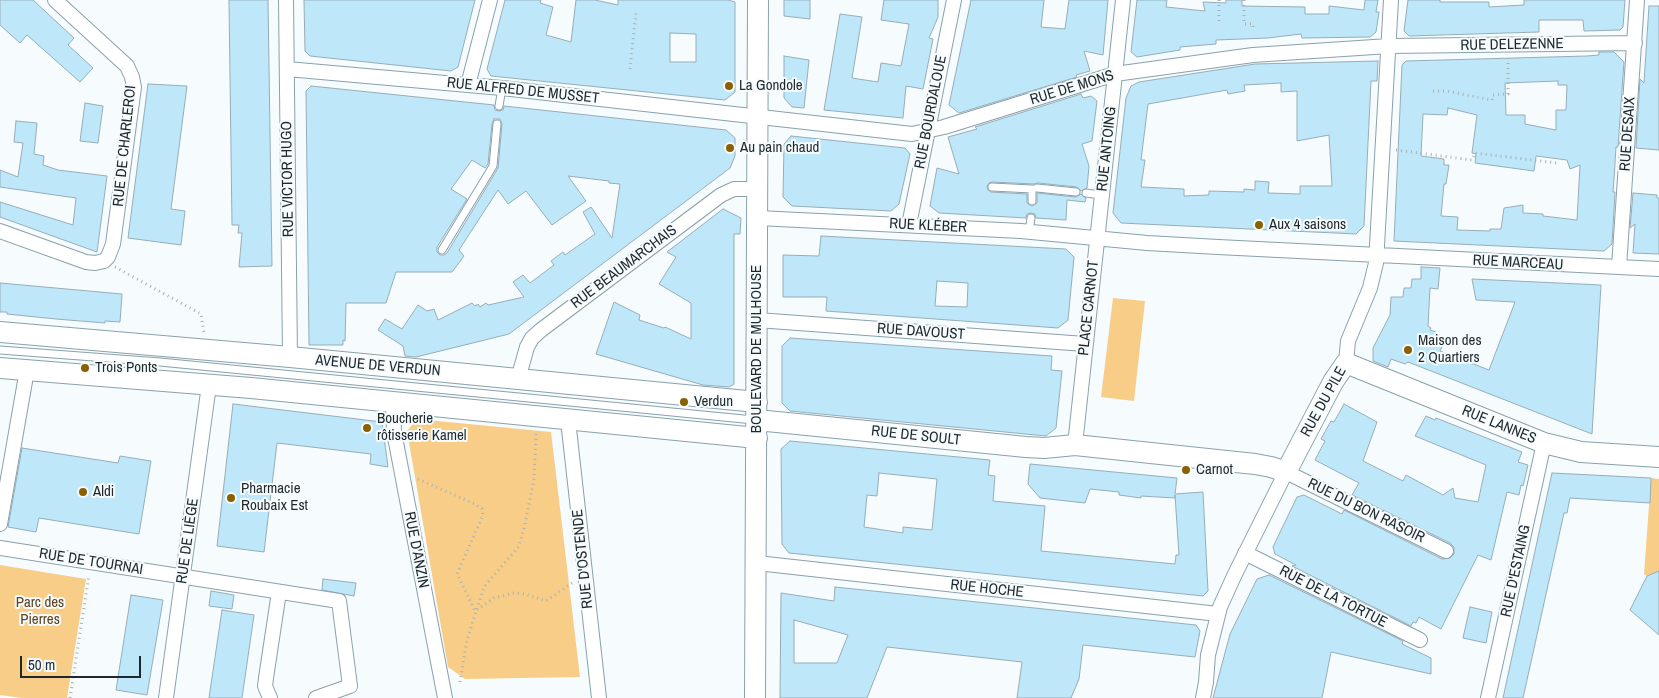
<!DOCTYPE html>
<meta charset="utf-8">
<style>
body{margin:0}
#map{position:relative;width:1659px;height:698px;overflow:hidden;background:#f6fbfd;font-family:"Archivo Narrow",sans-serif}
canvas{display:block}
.scale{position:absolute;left:20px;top:656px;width:121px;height:22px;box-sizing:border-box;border:2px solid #1f292d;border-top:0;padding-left:6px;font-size:15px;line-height:18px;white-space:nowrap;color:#1f292d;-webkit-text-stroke:4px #f6fbfd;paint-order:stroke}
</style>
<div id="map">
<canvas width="1659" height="698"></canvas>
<div class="scale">50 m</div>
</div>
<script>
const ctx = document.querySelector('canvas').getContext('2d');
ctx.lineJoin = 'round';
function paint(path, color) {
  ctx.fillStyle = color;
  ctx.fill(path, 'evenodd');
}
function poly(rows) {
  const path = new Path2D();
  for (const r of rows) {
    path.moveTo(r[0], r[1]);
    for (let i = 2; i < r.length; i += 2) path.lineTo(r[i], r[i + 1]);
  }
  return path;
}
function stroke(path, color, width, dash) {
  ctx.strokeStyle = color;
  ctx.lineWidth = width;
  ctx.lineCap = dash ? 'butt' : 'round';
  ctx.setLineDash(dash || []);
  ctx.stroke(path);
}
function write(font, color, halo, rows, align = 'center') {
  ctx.font = font + ' "Archivo Narrow",sans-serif';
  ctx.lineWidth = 4;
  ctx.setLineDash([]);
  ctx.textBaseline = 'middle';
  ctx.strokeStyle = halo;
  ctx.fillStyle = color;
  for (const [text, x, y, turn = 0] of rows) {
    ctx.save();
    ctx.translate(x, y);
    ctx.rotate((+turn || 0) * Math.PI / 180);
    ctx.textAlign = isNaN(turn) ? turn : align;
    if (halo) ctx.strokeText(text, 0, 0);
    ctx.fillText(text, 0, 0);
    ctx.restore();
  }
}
const green = poly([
 [1113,298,1145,301,1134,401,1101,397],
 [417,419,551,432,580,677,465,679,448,667,407,431],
 [1651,478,1659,479,1659,571,1647,576,1644,574],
 [0,565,86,579,67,698,22,698,0,695]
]);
const building = poly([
 [0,0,33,0,74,38,68,45,93,68,80,82,27,35,20,43,0,25,0,0],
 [229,0,268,0,272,266,239,267,242,233,238,233,239,225,232,225,229,0],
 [304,0,475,0,458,67,451,71,310,56,305,51,304,0],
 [505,0,541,0,540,3,553,7,546,35,571,42,576,0,595,0,618,5,618,0,728,0,735,2,735,92,725,100,491,76,487,69,505,0],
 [670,33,696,34,696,62,670,62,670,33],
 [784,0,810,0,810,19,784,16,784,0],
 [884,0,938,0,938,17,929,38,933,39,923,89,906,86,903,118,824,110,840,14,862,17,852,78,878,82,881,63,901,66,909,24,881,20,884,0],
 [971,0,1044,0,1041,27,1065,29,1069,0,1108,0,1103,55,1084,51,1090,71,1076,75,1077,77,959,113,949,105,971,0],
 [1137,0,1167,0,1166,7,1205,11,1203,2,1226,3,1226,0,1242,0,1242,6,1305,7,1305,14,1329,14,1329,6,1364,10,1365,0,1378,0,1376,12,1379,12,1376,32,1370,37,1302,38,1301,34,1268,38,1216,40,1216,44,1180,47,1180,50,1137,57,1131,52,1137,0],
 [1408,0,1440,0,1440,2,1489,2,1489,7,1524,5,1524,0,1625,0,1623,27,1620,30,1584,31,1583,20,1539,20,1539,32,1409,36,1404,31,1408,0],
 [1649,6,1659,6,1659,150,1636,148,1640,79,1644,83,1649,6],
 [1599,52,1614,52,1624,62,1618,147,1616,147,1614,179,1613,192,1615,192,1612,244,1604,251,1394,241,1402,65,1406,61,1587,56,1599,55,1599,52],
 [1558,81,1558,85,1567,85,1566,110,1556,110,1556,130,1525,124,1525,115,1506,115,1505,83,1558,81],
 [1448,108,1477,115,1472,153,1476,154,1475,163,1534,171,1536,156,1567,160,1570,169,1580,165,1577,220,1543,216,1543,214,1523,213,1523,205,1504,208,1501,229,1490,229,1490,231,1457,230,1458,217,1441,216,1444,184,1446,184,1449,165,1444,165,1444,159,1421,156,1423,114,1447,115,1448,108],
 [784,56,809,60,804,108,792,107,784,98,784,56],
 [1378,61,1377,81,1371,81,1364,226,1356,234,1121,223,1113,213,1126,98,1131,86,1139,82,1255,64,1378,61],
 [1281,83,1281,92,1297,91,1297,141,1329,135,1332,186,1300,186,1300,194,1268,193,1269,182,1255,181,1255,190,1244,189,1244,192,1209,191,1209,195,1184,196,1184,189,1141,187,1145,160,1141,160,1148,104,1227,90,1228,94,1245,91,1244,85,1281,83],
 [148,84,187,86,171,209,185,211,181,245,128,238,148,84],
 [311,86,494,105,495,110,499,111,503,110,504,106,726,130,735,138,735,156,730,168,509,334,416,357,405,356,403,346,378,330,385,319,402,329,418,305,427,311,434,309,438,320,472,303,475,306,478,304,480,307,486,303,488,305,524,297,513,282,523,275,530,283,554,265,551,261,563,252,565,255,595,234,583,212,591,207,612,238,620,184,609,183,609,181,568,176,586,201,552,225,526,191,508,204,498,190,459,250,464,256,452,272,396,272,386,303,346,303,345,341,343,340,343,345,309,345,306,91,311,86],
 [494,119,500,119,502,124,498,168,447,253,444,255,440,255,437,252,437,247,467,199,451,189,472,160,485,168,488,164,492,124,494,119],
 [1081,94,1083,98,1091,96,1097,101,1092,141,1082,144,1089,166,1087,188,1081,191,1077,187,1038,183,1034,184,992,182,989,183,987,186,988,190,991,192,1027,194,1027,203,1032,206,1037,203,1037,193,1075,197,1081,194,1086,198,1085,202,1067,200,1066,220,1036,218,1035,214,1031,213,1027,214,1026,218,939,213,930,206,937,168,959,174,948,137,977,129,975,127,1081,94],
 [85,103,103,106,98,143,80,141,85,103],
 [16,121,37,123,34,154,44,156,43,165,58,170,107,176,97,252,0,217,0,202,73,225,76,198,0,187,0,170,18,177,23,143,14,142,16,121],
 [791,136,905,148,910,154,899,204,891,211,792,206,783,197,784,144,791,136],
 [1633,193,1657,195,1657,198,1659,198,1659,254,1633,253,1635,224,1630,228,1633,193],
 [723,209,741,218,740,234,734,234,734,384,729,387,703,385,596,354,614,302,640,315,639,320,664,328,665,327,691,339,691,303,659,284,676,257,667,252,723,209],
 [821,236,1066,249,1074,257,1068,320,1058,328,826,311,827,297,783,297,783,255,819,256,821,236],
 [937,281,968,283,967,307,935,306,937,281],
 [1421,267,1440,268,1438,289,1430,288,1428,326,1431,328,1430,330,1436,332,1432,343,1442,347,1440,351,1489,370,1515,302,1476,300,1472,279,1601,285,1592,434,1408,362,1405,364,1391,359,1388,367,1373,361,1373,348,1390,315,1391,297,1403,297,1404,288,1411,288,1412,279,1421,279,1421,267],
 [0,283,122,294,120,322,105,321,105,323,56,319,7,314,7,312,0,312,0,283],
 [790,338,1052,356,1051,370,1062,371,1056,428,1046,436,790,411,782,403,782,346,790,338],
 [233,404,382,422,388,467,370,464,371,454,277,443,264,552,217,546,233,404],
 [1344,404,1377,422,1363,461,1403,481,1406,475,1443,495,1453,488,1455,498,1478,502,1486,465,1415,436,1426,416,1435,420,1436,418,1522,452,1518,462,1528,465,1523,486,1521,485,1519,495,1507,492,1491,560,1478,555,1441,629,1419,617,1416,623,1413,622,1411,626,1292,566,1296,565,1275,554,1273,547,1297,497,1304,495,1342,514,1344,510,1442,559,1450,558,1454,554,1454,547,1450,543,1352,495,1359,483,1315,460,1325,441,1321,439,1331,421,1334,422,1344,404],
 [790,441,990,460,988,475,995,476,993,501,1045,506,1041,551,1175,564,1176,555,1179,555,1175,495,1175,498,1141,496,1141,498,1119,495,1119,492,1090,489,1085,503,1040,498,1028,484,1030,464,1177,478,1175,494,1203,492,1208,591,1203,596,789,553,782,544,781,449,790,441],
 [879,473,937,479,932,530,903,527,903,533,864,527,867,495,877,496,879,473],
 [22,448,118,463,120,456,151,461,139,534,39,518,36,532,8,527,22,448],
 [1552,473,1651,478,1650,503,1570,498,1567,513,1564,513,1523,698,1503,698,1552,473],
 [1659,571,1659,635,1630,610,1647,576,1659,571],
 [1269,575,1403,641,1402,644,1431,658,1431,674,1331,652,1322,698,1213,698,1230,634,1257,579,1269,575],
 [323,579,356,583,354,596,322,590,323,579],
 [835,587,1196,625,1200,631,1195,657,1083,645,1079,679,1071,698,1017,698,1022,662,887,647,867,698,780,698,781,593,834,601,835,587],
 [794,620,848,635,837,663,794,663,794,620],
 [211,591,234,595,232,609,209,606,211,591],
 [131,595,163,600,147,695,116,690,131,595],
 [1470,607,1492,612,1486,643,1463,638,1470,607],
 [222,610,254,615,242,698,209,698,222,610]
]);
const path = poly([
 [1219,0,1219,24],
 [1244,0,1244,24,1253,24,1253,30],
 [630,69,636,12],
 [1433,91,1446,91,1492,100,1493,95,1508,94,1508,58],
 [1396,150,1472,160,1475,153,1557,163],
 [115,267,201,314,204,333],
 [418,479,475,504,482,509,483,515,457,574,475,611,494,598,514,593,525,594,546,601,572,583],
 [460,682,467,640,484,587,519,546,525,524,534,479,536,432],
 [70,698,89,575]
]);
const lane = poly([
 [499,106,502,88],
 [992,187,1032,189,1032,201],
 [1037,188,1076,192],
 [1086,193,1101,195],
 [1029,232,1031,218],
 [442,250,493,166,497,124],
 [0,350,160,362,754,420]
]);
const street = poly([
 [286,0,290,357],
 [287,69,502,88,912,134,944,127,1115,74,1253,55,1389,46,1635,43],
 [468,85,490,0],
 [758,218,1021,231,1147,243,1218,247,1659,269],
 [909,225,954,0],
 [0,231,86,262,95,263,104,261,108,257,113,244,134,87,132,77,127,66,55,0],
 [1619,267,1637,0],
 [757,320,1085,344],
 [1346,363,1348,341,1370,288,1376,263,1391,0],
 [518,379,527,347,532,338,541,330,721,195,734,189,758,189],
 [393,401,394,432,445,698],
 [568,420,599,698],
 [1075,445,1123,0],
 [0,524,27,370],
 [0,548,339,601,350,686,316,698],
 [1245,553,1420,640],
 [757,563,1218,614],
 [166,698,209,385],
 [270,698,265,686,266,678,279,592],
 [1203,698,1206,682,1208,655,1220,607,1235,574,1286,472,1446,551],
 [1488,698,1544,443]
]);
const secondary = poly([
 [0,332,290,357,757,402],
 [0,368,251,388,757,438],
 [757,420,1026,447,1044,448,1075,445,1255,464,1271,467,1286,472,1333,382,1346,363,1544,443,1581,452,1659,457],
 [755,698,758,0]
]);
const markers = [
 [729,86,5,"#8a6001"],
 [730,148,5,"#8a6001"],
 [1259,225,5,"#8a6001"],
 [1408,350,5,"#8a6001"],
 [85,368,5,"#8a6001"],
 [684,402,5,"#8a6001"],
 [367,428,5,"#8a6001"],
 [1186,470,5,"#8a6001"],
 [83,492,5,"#8a6001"],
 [231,498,5,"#8a6001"]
];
const streetNames = [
 ["RUE DELEZENNE",1512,45,-1],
 ["RUE DE MONS",1072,88,-17],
 ["RUE ALFRED DE MUSSET",523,91,6],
 ["RUE BOURDALOUE",931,112,-79],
 ["RUE DESAIX",1628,134,-86],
 ["RUE DE CHARLEROI",125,146,-84],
 ["RUE ANTOING",1107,149,-84],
 ["RUE VICTOR HUGO",288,179,-91],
 ["RUE KLÉBER",928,226,3],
 ["RUE MARCEAU",1518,263,3],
 ["RUE BEAUMARCHAIS",624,267,-37],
 ["PLACE CARNOT",1089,308,-84],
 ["RUE DAVOUST",921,332,4],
 ["BOULEVARD DE MULHOUSE",757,349,-90],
 ["AVENUE DE VERDUN",378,366,5],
 ["RUE DU PILE",1324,402,-61],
 ["RUE LANNES",1499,425,22],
 ["RUE DE SOULT",916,436,6],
 ["RUE DU BON RASOIR",1366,511,26],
 ["RUE DE LIÈGE",188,541,-82],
 ["RUE D'ANZIN",416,550,79],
 ["RUE D'OSTENDE",583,559,-96],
 ["RUE DE TOURNAI",91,562,9],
 ["RUE D'ESTAING",1516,571,-78],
 ["RUE HOCHE",987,589,6],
 ["RUE DE LA TORTUE",1333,597,27]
];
const poiNames = [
 ["La Gondole",739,86],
 ["Au pain chaud",740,148],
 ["Aux 4 saisons",1269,225],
 ["Maison des",1418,341],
 ["2 Quartiers",1418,358],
 ["Trois Ponts",95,368],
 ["Verdun",694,402],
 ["Boucherie",377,419],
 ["rôtisserie Kamel",377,436],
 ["Carnot",1196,470],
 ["Pharmacie",241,489],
 ["Roubaix Est",241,506],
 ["Aldi",93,492]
];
const parkNames = [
 ["Parc des",40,603],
 ["Pierres",40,620]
];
paint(green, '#f8cd88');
paint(building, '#bee8fa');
stroke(building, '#96adb8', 1);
stroke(lane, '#8aa1ab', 9);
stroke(street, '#8aa1ab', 16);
stroke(secondary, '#8aa1ab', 22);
stroke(path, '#aab1b3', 3, [1, 4]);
stroke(lane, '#fff', 7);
stroke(street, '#fff', 14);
stroke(secondary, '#fff', 20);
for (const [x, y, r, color] of markers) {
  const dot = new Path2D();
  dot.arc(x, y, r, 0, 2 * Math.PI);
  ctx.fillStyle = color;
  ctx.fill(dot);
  stroke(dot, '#f6fbfd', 2);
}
write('15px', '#1f292d', '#f6fbfd', streetNames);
write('15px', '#1f292d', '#f6fbfd', poiNames, 'left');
write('15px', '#5b441f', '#f6fbfd', parkNames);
</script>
